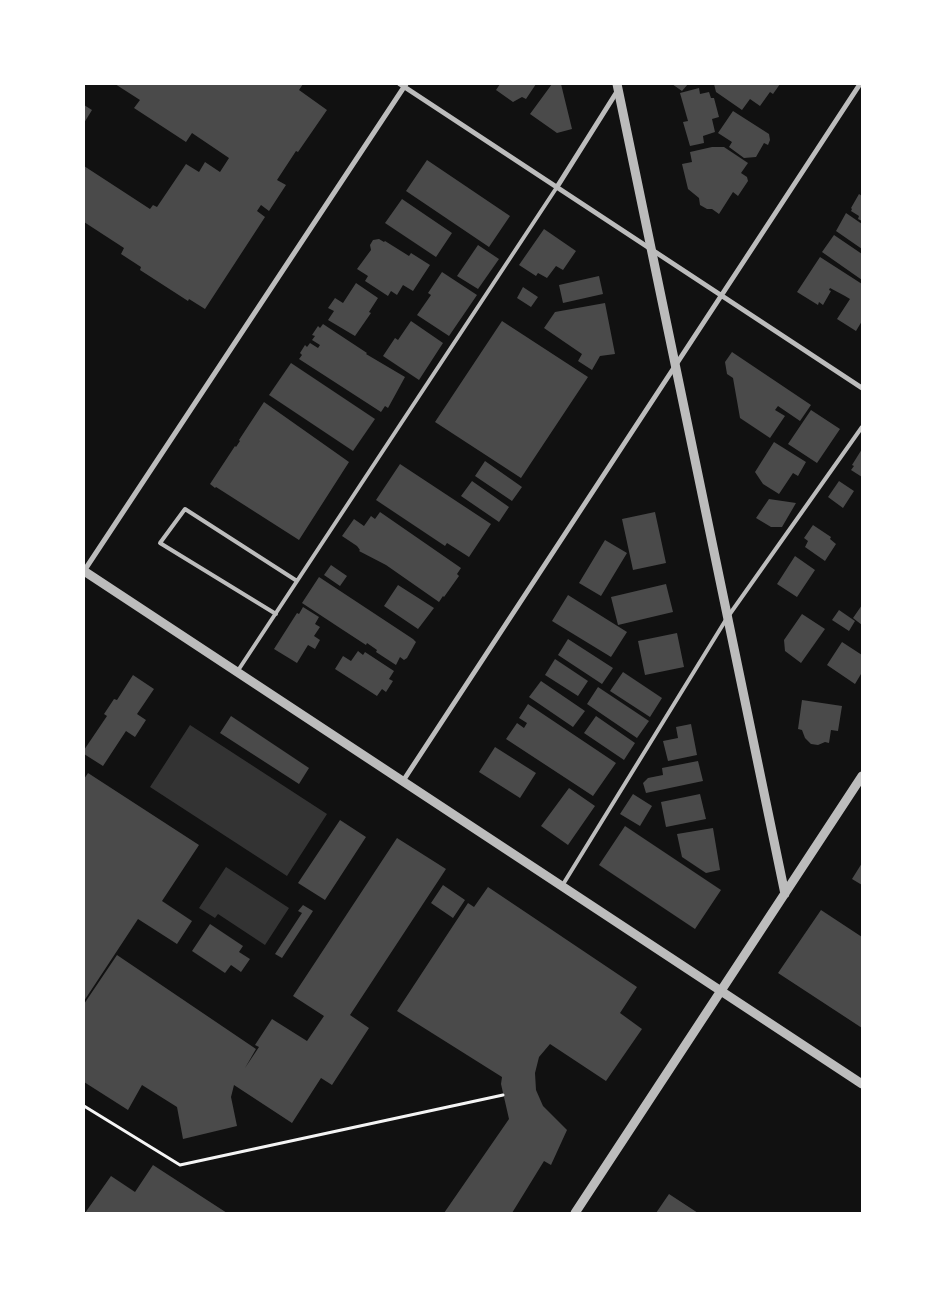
<!DOCTYPE html>
<style>
body{margin:0}
#map{position:relative;width:946px;height:1297px;overflow:hidden;background:#111;font-family:"Archivo Narrow",sans-serif}
canvas{display:block}
.frame{position:absolute;inset:0;border:85px solid #fff;pointer-events:none}
</style>
<div id="map">
<canvas width="946" height="1297"></canvas>
<div class="frame"></div>
</div>
<script>
const ctx = document.querySelector('canvas').getContext('2d');
ctx.lineJoin = 'round';
function paint(path, color) {
  ctx.fillStyle = color;
  ctx.fill(path, 'evenodd');
}
function poly(rows) {
  const path = new Path2D();
  for (const r of rows) {
    path.moveTo(r[0], r[1]);
    for (let i = 2; i < r.length; i += 2) path.lineTo(r[i], r[i + 1]);
  }
  return path;
}
function stroke(path, color, width, dash) {
  ctx.strokeStyle = color;
  ctx.lineWidth = width;
  ctx.lineCap = dash ? 'butt' : 'round';
  ctx.setLineDash(dash || []);
  ctx.stroke(path);
}
const water = poly([
 [190,725,327,814,287,876,150,787],
 [226,867,289,908,265,945,218,914,215,918,199,908]
]);
const building = poly([
 [115,84,303,84,299,90,327,110,298,152,296,151,277,180,286,185,269,211,261,205,257,211,265,217,205,309,189,299,188,301,140,270,141,267,121,254,124,248,84,222,84,166,150,209,153,205,157,207,186,164,199,172,205,162,220,172,229,158,192,133,186,142,134,108,140,100],
 [500,84,536,84,526,99,522,97,513,102,496,90],
 [552,84,561,84,572,129,557,133,530,114],
 [672,84,688,84,682,91],
 [714,84,780,84,773,94,770,92,760,106,750,99,742,110,716,92],
 [699,88,700,94,709,92,711,98,714,98,719,117,712,119,715,132,703,136,704,143,690,146,683,122,688,121,680,93],
 [84,105,92,110,84,123],
 [733,111,769,134,770,140,768,145,764,143,756,157,744,158,729,147,732,142,718,133],
 [712,147,724,147,748,163,741,173,747,177,748,181,738,196,733,192,719,214,712,209,707,209,700,205,699,198,688,189,682,164,692,162,690,152],
 [427,160,510,216,489,247,406,191],
 [859,194,862,196,862,221,858,219,859,216,851,211,852,209,851,208],
 [402,199,452,233,436,257,385,223],
 [846,213,862,224,862,249,836,231],
 [544,229,576,251,563,270,556,266,547,278,538,273,536,276,519,265],
 [834,235,862,254,862,280,822,252],
 [379,239,384,242,385,241,409,256,411,253,430,265,413,291,403,285,397,295,391,291,388,296,365,281,368,276,357,269,371,250,370,245,373,240],
 [478,245,499,259,478,289,457,276],
 [820,257,862,284,862,321,856,331,837,319,850,299,845,296,830,288,829,290,831,291,823,305,819,302,818,305,797,292],
 [442,272,477,295,449,336,417,315,431,295,428,293],
 [599,276,603,294,563,303,559,285],
 [356,283,378,298,369,312,371,313,355,336,328,320,334,311,328,308,335,298,343,303],
 [523,287,538,297,531,307,517,298],
 [605,303,615,354,600,356,592,370,578,361,582,354,544,328,555,312],
 [411,321,443,343,419,380,383,356,395,338,398,340],
 [502,321,588,377,521,478,435,422],
 [323,324,367,353,366,354,405,377,388,408,385,406,381,412,299,359,302,355,300,353,305,345,307,347,310,343,318,348,320,345,312,340,315,336,312,335,318,326,320,328],
 [732,352,811,405,800,421,778,406,775,410,785,416,770,438,740,418,733,378,727,374,725,362],
 [291,363,375,419,353,451,269,395],
 [264,402,349,462,299,540,216,487,215,488,210,484,235,446,236,447,240,441,239,440],
 [811,410,840,429,817,463,788,444],
 [774,442,806,462,798,476,793,473,779,494,763,484,755,472],
 [862,449,862,477,851,470,854,466,852,465],
 [485,461,522,487,512,501,475,476],
 [400,464,491,524,469,557,447,543,445,546,376,500],
 [472,481,509,507,499,522,461,496],
 [839,481,854,491,843,508,828,497],
 [769,499,796,503,782,527,771,527,756,518],
 [380,512,461,568,457,574,459,576,444,597,443,596,439,602,386,565,359,551,360,550,357,546,342,536,354,519,364,526,371,516,375,519],
 [655,512,666,563,633,570,622,519],
 [813,525,831,537,830,539,836,544,825,561,805,547,808,541,804,538],
 [605,540,627,553,601,596,579,583],
 [795,556,815,570,797,597,777,584],
 [331,565,347,576,340,586,324,575],
 [319,577,413,639,416,642,407,658,404,660,400,657,396,665,376,652,377,650,367,643,366,645,343,630,302,603],
 [666,584,673,612,618,625,611,597],
 [398,585,434,608,418,629,384,606],
 [568,595,627,632,611,657,552,621],
 [862,605,862,625,853,618],
 [303,607,319,617,315,624,320,627,314,636,320,640,315,649,308,645,297,663,274,649,297,613,299,614],
 [839,610,855,621,849,631,832,620],
 [802,614,825,629,801,663,785,651,784,640],
 [677,633,684,667,645,675,638,641],
 [568,639,613,668,602,684,558,655],
 [842,642,862,655,862,675,861,674,855,684,827,665],
 [358,651,363,655,365,652,394,671,389,679,393,681,386,692,382,689,377,696,335,669,343,656,351,661],
 [555,659,588,681,578,696,545,675],
 [623,672,662,698,650,717,610,691],
 [133,675,154,689,137,714,146,720,135,737,126,731,103,766,84,754,84,750,107,716,104,714,114,699,117,700],
 [541,681,585,711,573,727,529,697],
 [598,687,649,721,637,738,587,704],
 [802,700,842,706,838,731,831,730,829,743,825,742,818,745,811,744,805,738,802,730,798,729],
 [528,704,616,763,593,796,506,739,517,723,524,728,527,723,519,718],
 [231,716,309,768,299,784,220,733],
 [596,716,635,743,624,760,584,733],
 [691,724,697,755,668,761,663,741,678,738,676,727],
 [495,747,536,773,520,798,479,772],
 [698,761,703,781,646,793,643,783,648,778,663,775,662,768],
 [88,773,199,845,162,901,192,921,177,944,138,919,84,1001,84,779],
 [569,788,595,806,568,845,541,826],
 [633,794,652,806,640,826,620,814],
 [700,794,706,819,666,827,661,802],
 [340,820,366,837,325,900,298,883],
 [625,826,721,890,695,929,599,865],
 [713,828,720,870,706,873,682,857,677,834],
 [397,838,446,869,350,1015,369,1028,332,1085,321,1078,292,1123,234,1085,231,1097,237,1126,183,1139,177,1107,142,1085,128,1110,84,1082,84,1004,117,955,256,1049,245,1068,259,1047,255,1045,272,1019,307,1041,324,1016,293,996],
 [862,863,862,885,852,879],
 [443,885,465,900,453,918,431,903],
 [488,887,637,987,620,1013,642,1029,606,1081,550,1044,539,1057,535,1073,536,1090,543,1106,567,1130,551,1165,544,1161,512,1213,444,1213,509,1119,501,1084,502,1077,397,1011,468,903,474,907],
 [303,905,313,911,282,958,275,954,302,913,298,911],
 [821,910,862,937,862,1028,778,973],
 [210,924,243,946,239,952,250,959,241,972,231,965,225,973,192,951],
 [153,1165,227,1213,85,1213,111,1176,135,1192],
 [669,1194,698,1213,656,1213]
]);
const path = poly([
 [84,1106,180,1165,503,1095]
]);
const service = poly([
 [276,614,160,543,185,509,297,581],
 [237,672,557,187],
 [562,886,727,618,862,427]
]);
const minor = poly([
 [400,84,862,388],
 [557,187,618,90],
 [84,571,406,84],
 [403,781,860,84]
]);
const tertiary = poly([
 [617,84,785,894],
 [84,571,862,1084],
 [575,1213,862,776]
]);
paint(water, '#333');
paint(building, '#4a4a4a');
stroke(path, '#f5f5f5', 3);
stroke(service, '#bcbcbc', 4);
stroke(minor, '#bcbcbc', 5);
stroke(tertiary, '#bcbcbc', 9);
</script>
